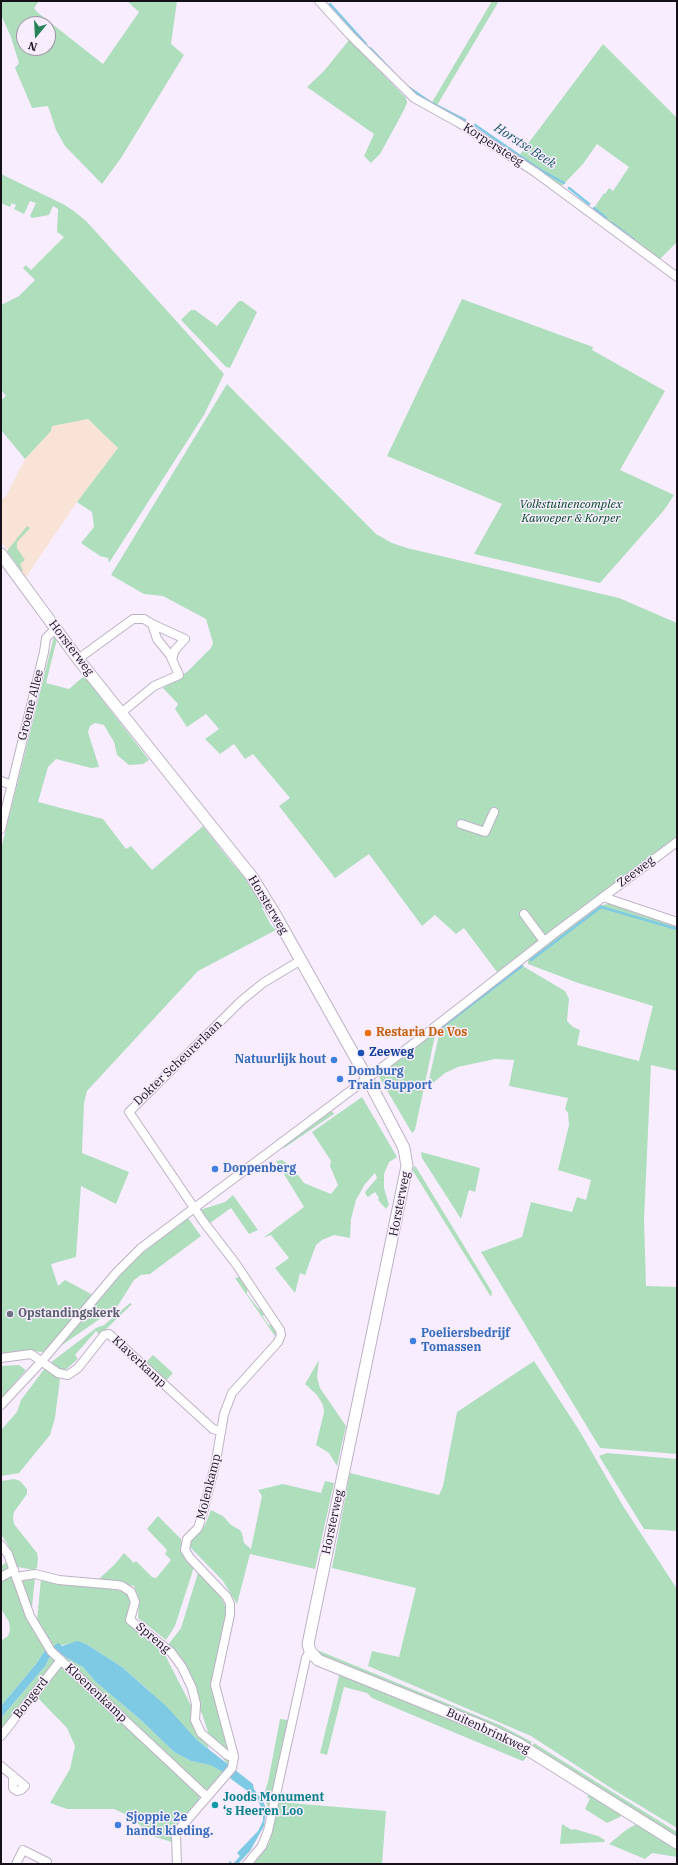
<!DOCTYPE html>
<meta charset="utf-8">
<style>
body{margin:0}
#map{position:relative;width:678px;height:1865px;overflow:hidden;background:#f8edff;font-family:"IBM Plex Serif",serif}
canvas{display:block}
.frame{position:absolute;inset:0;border:2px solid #161119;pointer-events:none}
.north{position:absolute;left:16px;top:16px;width:40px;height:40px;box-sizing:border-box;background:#f8edff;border:1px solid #9e95a3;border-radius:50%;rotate:198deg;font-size:11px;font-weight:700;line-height:16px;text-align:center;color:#161119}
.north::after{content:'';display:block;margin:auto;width:14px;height:18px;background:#268258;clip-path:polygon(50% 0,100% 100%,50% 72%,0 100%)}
</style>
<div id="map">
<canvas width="678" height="1865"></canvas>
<div class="frame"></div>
<div class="north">N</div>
</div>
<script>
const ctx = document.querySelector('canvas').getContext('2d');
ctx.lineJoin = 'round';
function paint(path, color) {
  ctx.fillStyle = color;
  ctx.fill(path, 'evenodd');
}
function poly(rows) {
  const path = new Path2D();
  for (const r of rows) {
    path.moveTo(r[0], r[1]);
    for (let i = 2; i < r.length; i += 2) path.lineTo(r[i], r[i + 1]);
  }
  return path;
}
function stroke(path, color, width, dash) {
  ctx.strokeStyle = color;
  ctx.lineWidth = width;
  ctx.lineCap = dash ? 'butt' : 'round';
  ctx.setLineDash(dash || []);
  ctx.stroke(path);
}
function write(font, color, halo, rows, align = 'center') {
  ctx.font = font + ' "IBM Plex Serif",serif';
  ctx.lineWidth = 3;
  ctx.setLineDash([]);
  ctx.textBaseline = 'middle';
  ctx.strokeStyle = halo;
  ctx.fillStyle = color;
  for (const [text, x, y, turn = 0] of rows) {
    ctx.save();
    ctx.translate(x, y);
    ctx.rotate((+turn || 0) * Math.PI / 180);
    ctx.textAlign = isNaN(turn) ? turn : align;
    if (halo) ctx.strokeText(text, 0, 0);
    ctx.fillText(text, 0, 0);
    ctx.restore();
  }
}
const industrial = poly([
 [88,419,118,448,77,502,26,577,1,541,1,500,6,496,25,459,51,431,52,426]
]);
const green = poly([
 [1,1,39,1,34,8,37,12,103,64,139,12,127,1,177,1,171,44,184,55,121,158,102,184,65,146,56,130,48,106,32,108,15,68,19,63,11,37,1,15],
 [24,24,48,24,48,48,24,48],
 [492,1,499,1,436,107,431,104],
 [349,40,406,98,407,103,404,110,391,134,380,154,371,163,364,156,374,134,307,87,324,71],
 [603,44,677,118,677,242,657,262,592,211,604,193,605,194,609,188,613,191,629,167,597,144,583,164,563,185,558,185,518,157],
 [1,174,63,204,74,211,87,222,224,374,204,415,109,563,108,558,100,556,81,543,94,527,92,512,77,502,118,448,88,419,52,426,51,431,25,459,1,430,1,400,6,396,1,390,1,305,19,296,35,280,23,268,26,265,31,270,64,237,57,232,58,209,53,206,49,215,32,218,30,216,36,203,30,201,24,214,14,209,16,205,12,203,10,207,1,203],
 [462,299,593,347,592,350,665,391,620,470,674,495,665,509,600,583,474,554,502,504,387,456],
 [239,301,242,301,257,312,230,368,226,367,181,320,191,310,195,310,217,326],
 [227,384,376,534,392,543,407,548,619,598,677,623,677,837,497,972,464,928,456,934,435,915,422,926,369,854,335,878,279,806,290,798,253,754,245,759,234,744,220,754,205,739,219,729,206,714,187,727,175,709,178,704,163,688,188,671,211,648,213,643,206,619,163,596,144,594,111,575],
 [27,526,30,528,17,542,17,548,25,560,20,564,23,570,22,572,7,551],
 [54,636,57,639,46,683,69,689,84,676,149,760,143,764,129,765,117,755,114,742,104,725,95,723,90,726,88,732,99,767,91,768,56,759,48,767,38,802,103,819,126,849,131,846,152,870,203,826,231,862,246,879,263,905,262,908,271,925,276,930,198,971,87,1091,84,1103,82,1153,129,1172,116,1204,81,1186,76,1257,51,1264,58,1286,65,1280,93,1295,62,1333,43,1352,27,1351,1,1354,1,849],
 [609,904,677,924,677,1071,651,1065,644,1220,646,1286,677,1287,677,1454,600,1448,481,1252,522,1237,531,1202,572,1212,577,1197,586,1200,591,1180,558,1170,569,1125,568,1113,565,1109,568,1098,509,1086,514,1060,495,1059,458,1067,445,1073,427,1088,441,1026,521,965,565,991,569,999,567,1021,573,1027,580,1030,577,1045,639,1061,653,1006,578,983,528,964,528,959,596,906],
 [436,1031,415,1130,412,1133,378,1075],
 [362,1097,397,1157,389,1162,384,1174,384,1188,389,1205,386,1209,378,1200,379,1198,375,1192,368,1197,366,1195,365,1192,377,1178,375,1173,365,1184,356,1200,351,1219,350,1238,334,1235,322,1240,316,1245,305,1275,300,1273,295,1293,275,1268,289,1258,271,1235,263,1238,304,1207,276,1161,282,1160,291,1166,304,1183,331,1194,338,1185,330,1166,331,1161,312,1132],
 [332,1111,334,1114,284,1148,283,1146],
 [421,1152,480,1168,475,1192,469,1190,461,1219,422,1158],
 [414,1166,416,1167,492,1292,491,1297,413,1171],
 [233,1195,258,1230,249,1234,231,1208,210,1223,200,1210,225,1202],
 [188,1218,201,1236,150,1274,141,1275,134,1280,117,1307,55,1350,121,1271,147,1249],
 [239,1277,247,1289,247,1294,257,1307,264,1313,263,1317,269,1325,272,1325,277,1333,275,1336,235,1278],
 [130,1303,132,1304,100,1335,96,1331,75,1355,78,1359,63,1372,50,1363,96,1328,104,1325],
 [153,1355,173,1373,164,1383,144,1364],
 [319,1360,317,1377,320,1388,346,1426,337,1466,329,1453,316,1445,324,1412,323,1405,317,1395,305,1384],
 [534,1361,579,1430,623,1506,677,1589,677,1828,614,1790,531,1736,368,1666,372,1651,399,1657,416,1588,332,1568,350,1473,439,1495,443,1486,457,1412],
 [19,1365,26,1370,1,1399,1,1366],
 [45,1368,60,1379,55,1418,50,1435,19,1473,1,1476,1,1430,17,1412,21,1400],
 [607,1453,677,1459,677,1531,644,1529,599,1456],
 [14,1479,20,1481,27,1489,27,1494,14,1512,13,1518,14,1524,37,1553,38,1559,37,1568,34,1570,18,1567,8,1545,1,1534,1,1481],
 [325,1481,334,1483,315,1569,250,1554,237,1604,223,1581,190,1547,190,1542,205,1525,211,1510,223,1516,231,1525,240,1530,242,1533,244,1543,251,1549,262,1496,258,1490,283,1484,321,1493],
 [158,1516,181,1539,182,1549,194,1567,175,1626,166,1640,138,1618,139,1599,134,1586,99,1579,116,1563,124,1553,134,1563,136,1561,152,1577,156,1578,158,1576,171,1560,165,1554,167,1550,147,1529],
 [7,1562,33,1627,46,1649,36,1664,1,1706,1,1641,8,1636,10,1630,9,1622,1,1609,1,1566],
 [198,1573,201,1573,216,1589,224,1603,227,1611,214,1672,230,1752,230,1763,228,1765,212,1744,202,1714,168,1645,181,1628],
 [35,1578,32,1607,20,1581],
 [41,1579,124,1591,132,1599,128,1619,162,1649,199,1721,209,1749,197,1740,147,1689,122,1667,86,1644,77,1642,52,1647,37,1620],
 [317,1650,500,1725,532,1742,529,1746,320,1656,315,1651],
 [55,1651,83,1667,96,1682,142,1721,174,1752,191,1761,210,1765,224,1772,209,1789,204,1789],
 [51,1654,56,1660,1,1730,1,1718,46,1665],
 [61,1665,200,1796,198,1802,177,1824,172,1842,155,1837,127,1815,114,1809,67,1809,50,1803,70,1769,75,1746,67,1728,37,1697],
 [340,1672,487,1733,526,1753,526,1758,523,1761,520,1760,372,1698,367,1693,344,1687,327,1755,320,1753],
 [280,1719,288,1720,270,1810,263,1797,268,1782],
 [534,1743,677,1832,677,1838,532,1747],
 [590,1793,622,1815,620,1817,607,1823,585,1809,590,1799,587,1797],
 [278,1802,386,1811,382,1864,252,1864,269,1843],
 [638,1823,677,1848,677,1857,652,1853,645,1859,609,1844,626,1830],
 [562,1824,572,1830,574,1829,598,1836,605,1840,604,1842,560,1844]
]);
const water = poly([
 [77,1641,86,1644,122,1667,166,1706,197,1740,253,1784,254,1789,264,1803,266,1810,264,1826,250,1851,238,1864,228,1864,230,1861,233,1864,240,1856,237,1853,258,1831,263,1821,263,1812,257,1798,231,1779,229,1775,210,1765,191,1761,174,1752,142,1721,96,1682,83,1667,55,1651,52,1647,58,1643,62,1646],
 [46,1649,51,1654,46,1665,1,1718,1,1706,36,1664]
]);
const stream = poly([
 [330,4,366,44],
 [370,48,393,72],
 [408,87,430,102,465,120],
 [475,125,539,169,564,183],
 [569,188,589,204],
 [594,208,606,218],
 [612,223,634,240],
 [531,960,601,907,677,929],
 [442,1027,522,966]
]);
const minor = poly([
 [319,1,350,35,414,98,459,123,535,172,677,277],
 [152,624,185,639,175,650,172,659],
 [78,659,133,619,144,619,152,624,157,639,170,655,179,675,154,686,121,713],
 [1,781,12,785],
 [461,824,485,832,494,812],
 [1,829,44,652,46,638,56,628],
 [603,897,677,922],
 [524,914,544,941],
 [1,1358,31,1354,58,1373,68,1375,78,1368,104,1335,109,1334,213,1429,221,1431],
 [1,1405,42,1361,116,1273,141,1248,409,1047,555,933,677,842],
 [1,1545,8,1554,30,1616,51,1651,207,1797],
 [1,1577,14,1570],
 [16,1577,35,1574,59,1580,116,1585,122,1586,131,1592,135,1602,130,1620,171,1652,182,1667,192,1688,196,1704,195,1720,201,1733,227,1755,234,1758],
 [1,1736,61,1660],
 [1,1766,25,1786,21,1790,17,1791,13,1788,13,1776],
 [16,1864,23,1850,47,1862,46,1864],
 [177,1864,176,1833,227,1774,232,1768,234,1756,215,1685,230,1615,230,1604,227,1597,190,1558,185,1550,187,1539,198,1528,202,1516,216,1461,224,1414,232,1393,278,1342,281,1335,280,1330,236,1264,203,1221,129,1112,241,1001,263,983,301,960],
 [247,1864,262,1846,268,1831,306,1658,310,1651]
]);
const major = poly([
 [1,554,78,659,252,877,276,916,372,1087,404,1148,407,1166,308,1644,310,1651,318,1660,479,1725,517,1743,677,1843]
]);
const markers = [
 [368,1033,4,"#e8710a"],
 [361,1053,4,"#1a4fb4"],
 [334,1060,4,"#3f7fe0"],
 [340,1079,4,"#3f7fe0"],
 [215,1169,4,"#3f7fe0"],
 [10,1314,4,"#6b7280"],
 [413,1341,4,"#3f7fe0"],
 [215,1805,4,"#0f9aa8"],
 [118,1825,4,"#3f7fe0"]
];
const streetNames = [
 ["Korpersteeg",493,145,33],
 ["Horsterweg",71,648,53],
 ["Groene Allee",31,705,-76],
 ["Zeeweg",636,872,-37],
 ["Horsterweg",268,905,59],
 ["Dokter Scheurerlaan",178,1063,-44],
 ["Horsterweg",400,1204,-79],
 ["Klaverkamp",139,1362,43],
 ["Molenkamp",209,1487,-76],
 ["Horsterweg",333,1522,-78],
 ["Spreng",153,1638,40],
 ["Kloenenkamp",96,1693,43],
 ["Bongerd",31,1698,-52],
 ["Buitenbrinkweg",488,1731,25]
];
const parkNames = [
 ["Volkstuinencomplex",571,505],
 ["Kawoeper & Korper",571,519]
];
const foodNames = [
 ["Restaria De Vos",376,1033]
];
const transitNames = [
 ["Zeeweg",369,1053]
];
const shopNames = [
 ["Natuurlijk hout",326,1060,"right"],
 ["Domburg",348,1072],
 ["Train Support",348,1086],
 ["Doppenberg",223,1169],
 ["Poeliersbedrijf",421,1334],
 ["Tomassen",421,1348],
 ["Sjoppie 2e",126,1818],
 ["hands kleding.",126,1832]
];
const worshipNames = [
 ["Opstandingskerk",18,1314]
];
const cultureNames = [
 ["Joods Monument",223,1798],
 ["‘s Heeren Loo",223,1812]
];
const waterNames = [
 ["Horstse Beek",525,146,33]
];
paint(industrial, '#f9e3d6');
paint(green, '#afdebd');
paint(water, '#7ec9e3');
stroke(stream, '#7ec9e3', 2.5);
stroke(minor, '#bdb1c5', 10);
stroke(major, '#bdb1c5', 13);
stroke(minor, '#fff', 8);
stroke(major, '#fff', 11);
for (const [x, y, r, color] of markers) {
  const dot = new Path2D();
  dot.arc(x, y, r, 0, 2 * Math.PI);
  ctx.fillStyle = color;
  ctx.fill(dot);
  stroke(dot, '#f8edff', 1.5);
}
write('12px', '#161119', '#f8edff', streetNames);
write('italic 12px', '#004824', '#f8edff', parkNames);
write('bold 12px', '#c56008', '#f8edff', foodNames, 'left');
write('bold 12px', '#164399', '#f8edff', transitNames, 'left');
write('bold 12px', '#366cbe', '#f8edff', shopNames, 'left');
write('bold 12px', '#5b616d', '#f8edff', worshipNames, 'left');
write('bold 12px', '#0d838f', '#f8edff', cultureNames, 'left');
write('italic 13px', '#145365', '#f8edff', waterNames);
</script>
